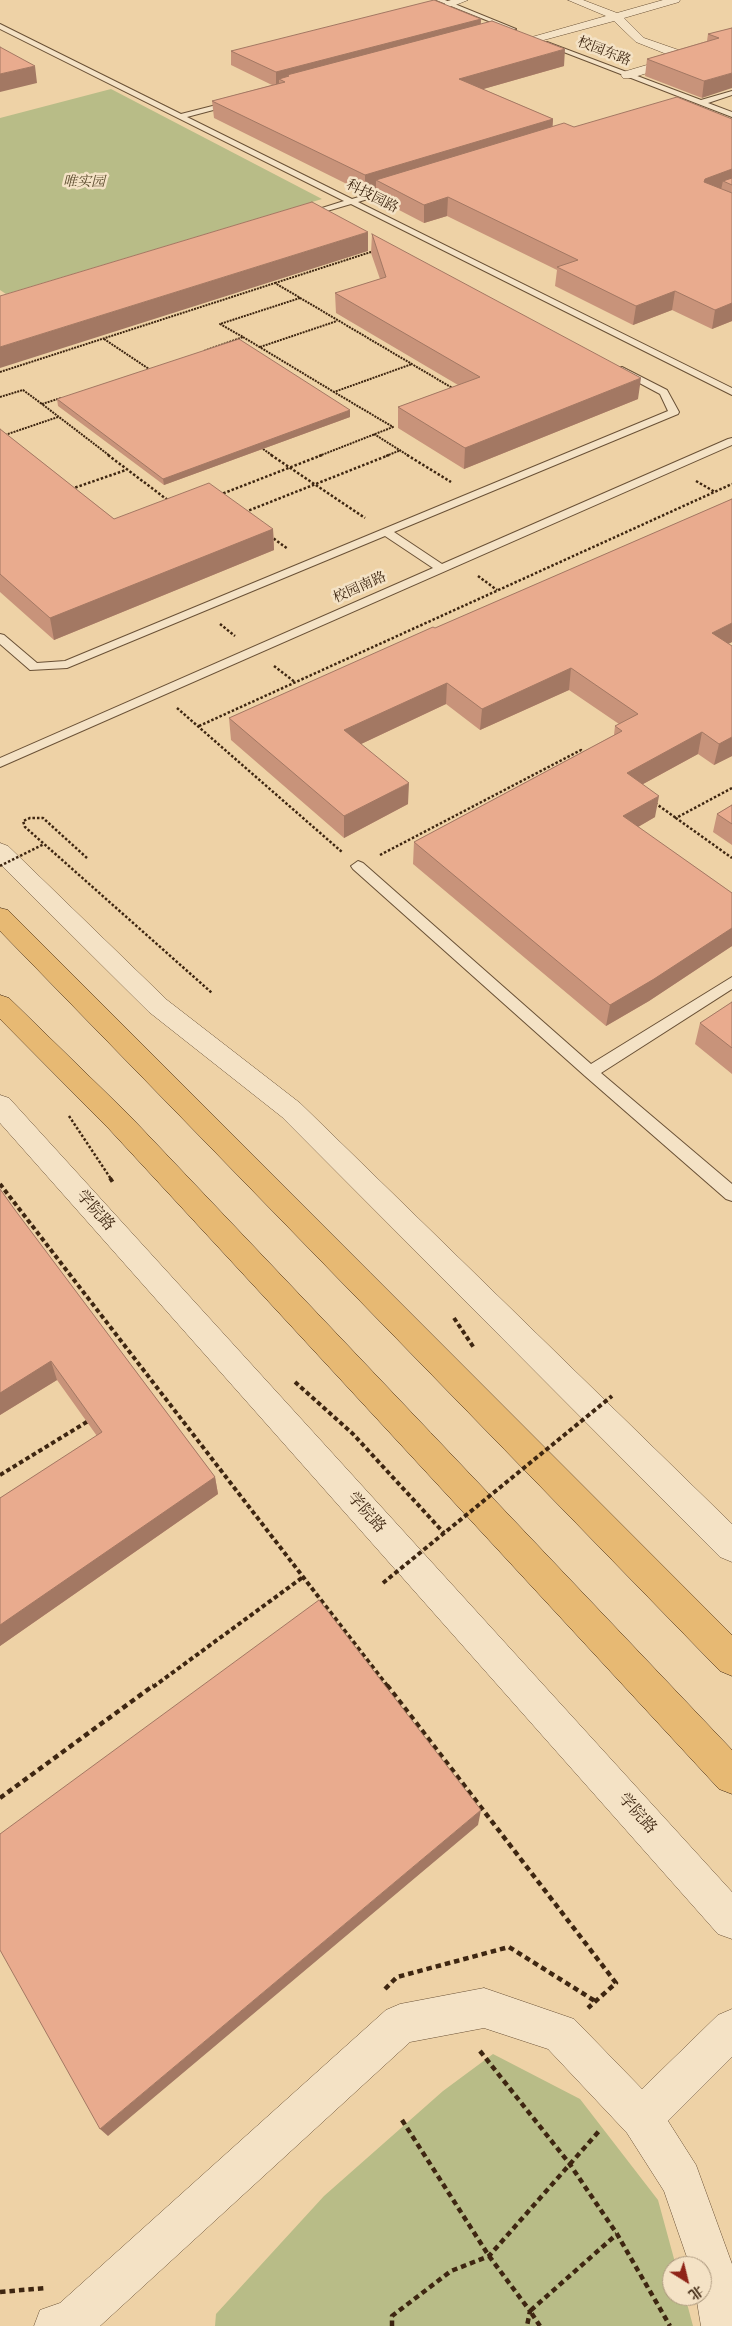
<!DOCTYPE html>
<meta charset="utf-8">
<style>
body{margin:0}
#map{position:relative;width:732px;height:2326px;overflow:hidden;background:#eed2a6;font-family:"Libre Bodoni","Noto Serif SC",serif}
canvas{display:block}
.north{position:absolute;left:662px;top:2256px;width:50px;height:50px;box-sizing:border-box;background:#f4e2c5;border:1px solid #ab977d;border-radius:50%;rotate:144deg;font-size:14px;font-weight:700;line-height:20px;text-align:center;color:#3e2611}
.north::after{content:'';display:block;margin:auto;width:18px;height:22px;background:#8f2418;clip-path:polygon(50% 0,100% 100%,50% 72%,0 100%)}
</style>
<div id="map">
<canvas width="732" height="2326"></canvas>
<div class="north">北</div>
</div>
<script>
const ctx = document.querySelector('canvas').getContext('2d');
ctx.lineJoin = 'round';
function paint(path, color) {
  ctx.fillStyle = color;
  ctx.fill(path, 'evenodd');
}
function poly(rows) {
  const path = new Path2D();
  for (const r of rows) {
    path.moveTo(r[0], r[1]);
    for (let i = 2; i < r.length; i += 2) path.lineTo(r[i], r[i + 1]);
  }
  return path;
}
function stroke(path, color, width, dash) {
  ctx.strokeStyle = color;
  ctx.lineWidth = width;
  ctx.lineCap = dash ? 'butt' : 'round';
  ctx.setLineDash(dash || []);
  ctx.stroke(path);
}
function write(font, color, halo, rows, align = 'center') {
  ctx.font = font + ' "Libre Bodoni","Noto Serif SC",serif';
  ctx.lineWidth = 5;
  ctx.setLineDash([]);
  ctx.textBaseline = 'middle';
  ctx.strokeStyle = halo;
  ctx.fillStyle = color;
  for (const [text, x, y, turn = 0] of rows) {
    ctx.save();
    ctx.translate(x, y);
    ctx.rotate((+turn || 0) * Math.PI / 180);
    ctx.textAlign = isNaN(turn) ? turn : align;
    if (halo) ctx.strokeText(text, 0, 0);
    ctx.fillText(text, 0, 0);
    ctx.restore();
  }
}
const green = poly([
 [111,89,322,199,6,294,0,290,0,118],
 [493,2054,580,2099,658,2200,676,2266,672,2266,672,2296,685,2296,693,2326,215,2326,216,2314,324,2196,443,2091]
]);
const pathFar3 = poly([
 [275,283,374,251],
 [243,337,334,392],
 [104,339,149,369],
 [260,347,337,321],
 [204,351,243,337,220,324,300,298],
 [0,372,275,283,454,389],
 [0,397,23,390,42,404],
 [61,398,42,404,110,456],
 [374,434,409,456],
 [5,435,58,417],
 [263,449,273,456],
 [319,456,393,427,334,392,412,364],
 [386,456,401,450]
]);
const pathFar2 = poly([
 [108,455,169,501],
 [271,455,365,518],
 [407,455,451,482],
 [696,481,715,492],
 [71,489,126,470],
 [219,495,322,455],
 [245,512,389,455],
 [270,536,288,549],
 [478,576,497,590],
 [220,624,235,636],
 [274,666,295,682],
 [177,708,342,852],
 [199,726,732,484],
 [732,788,676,818,732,858],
 [655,803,676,818],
 [380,855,581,750,585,753],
 [87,858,43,818,30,818,23,821,25,827,212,993],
 [69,1116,111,1179]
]);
const pathFar1 = poly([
 [110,1178,114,1184],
 [0,1184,388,1687],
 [454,1318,474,1348],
 [295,1382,353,1434,444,1533],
 [0,1475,90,1420],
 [153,1687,303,1577]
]);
const path = poly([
 [387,1685,616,1983,588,2008],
 [0,1798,154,1685],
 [385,1989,397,1977,509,1947,595,2001],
 [480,2051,569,2163,617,2234,670,2326],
 [402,2120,489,2256,530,2311,527,2326],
 [0,2292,45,2288],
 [392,2326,392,2316,451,2271,489,2256,600,2130],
 [540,2326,530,2311,617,2234]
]);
const service = poly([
 [436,0,445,0,516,29,511,30,436,0],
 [0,24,181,114,236,100,236,104,187,117,352,199,400,185,400,189,358,202,732,388,732,395,351,204,303,218,303,214,344,201,0,29,0,24],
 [543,42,547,42,701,100,732,91,732,95,708,103,732,112,732,117,543,44,543,42],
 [622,367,667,390,679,412,678,414,394,532,442,564,728,439,732,438,732,445,0,767,0,758,433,568,385,536,67,668,30,670,0,644,0,634,4,635,37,663,65,661,668,411,660,394,619,372,619,368,622,367],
 [358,861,363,863,591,1064,732,977,732,989,601,1073,732,1184,732,1201,726,1199,585,1076,353,869,351,866,358,861]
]);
const minor = poly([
 [451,0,468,0,453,6,445,6,445,2,451,0],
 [568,0,583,0,617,13,663,0,680,0,679,2,624,18,644,38,690,54,692,57,690,60,631,78,623,78,621,75,623,72,674,57,636,42,614,21,540,41,532,41,530,39,532,37,606,16,568,0],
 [484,1988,574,2019,642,2089,718,2015,732,2009,732,2057,668,2121,696,2165,732,2264,732,2326,701,2326,696,2296,702,2296,702,2266,690,2266,664,2191,627,2133,548,2049,484,2028,410,2042,100,2326,34,2326,40,2310,60,2303,386,2010,400,2004,484,1988]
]);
const tertiary = poly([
 [0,843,8,846,167,1000,300,1103,732,1524,732,1562,720,1557,282,1117,149,1012,0,864,0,843],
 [0,1095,9,1098,732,1892,732,1939,718,1934,0,1123,0,1095]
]);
const trunk = poly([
 [0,908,8,910,732,1635,732,1676,720,1671,0,931,0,908],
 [0,995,9,998,129,1115,732,1750,732,1794,719,1789,109,1129,0,1019,0,995]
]);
const pathBridgeFar1 = poly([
 [0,866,44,844]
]);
const pathBridge = poly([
 [383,1583,612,1396]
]);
const wall = poly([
 [481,19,481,24,564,66,483,89,553,119,552,127,574,127,732,119,732,321,712,329,672,310,633,325,555,286,557,270,447,216,424,223,376,198,376,190,365,193,214,118,212,101,272,85,231,65,231,51],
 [732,28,702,98,645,76,647,59,707,41,708,34],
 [372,234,638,399,464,469,398,428,398,407,458,385,336,313,335,293,380,279,371,253],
 [57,399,350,417,164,485,58,406],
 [0,429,114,519,273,529,274,550,54,640,0,592],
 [732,499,732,642,728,644,732,756,714,765,698,754,643,784,655,817,638,827,732,893,732,946,649,1001,606,1026,413,864,414,842,614,735,615,726,619,724,569,690,480,730,446,704,361,744,408,804,344,838,231,740,229,718],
 [732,805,732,845,713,832,717,814],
 [732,1002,732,1074,695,1044,700,1023],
 [0,1189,15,1210,215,1477,218,1494,0,1646,0,1498,97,1436,57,1380,0,1415]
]);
const shadedWall = poly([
 [481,19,480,32,289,76,287,75,287,84,285,82,279,79,279,86,276,87,276,72],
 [565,49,564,66,459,96,459,79],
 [35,66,37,83,0,92,0,74],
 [732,73,732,88,702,98,704,81],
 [553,119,552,136,376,180,376,190,365,193,365,175],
 [732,169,732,182,723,181,721,190,704,182,705,179],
 [448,197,447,216,424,223,424,205],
 [368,232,368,251,0,368,0,347],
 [675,291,672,310,633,325,636,306],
 [732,303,732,321,712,329,715,310],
 [641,378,638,399,464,469,465,448],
 [350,410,350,417,164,485,163,479],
 [273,529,274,550,54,640,50,618],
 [732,623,732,642,707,654,712,633],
 [571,668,569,690,480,730,482,709],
 [447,683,446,704,344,752,344,730],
 [702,732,698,754,623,795,627,773],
 [732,737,732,756,714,765,719,744],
 [409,783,408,804,344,838,344,816],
 [659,796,655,817,619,838,623,816],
 [732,928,732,946,649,1001,606,1026,610,1005],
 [51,1361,57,1380,0,1415,0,1393],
 [215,1477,218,1494,0,1646,0,1625],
 [481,1810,478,1825,108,2136,100,2129]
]);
const building = poly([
 [434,0,481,19,276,72,231,51,434,0],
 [492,21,565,49,459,79,553,119,365,175,212,101,285,82,279,79,289,76,287,75,492,21],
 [732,28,732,73,704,81,647,59,719,38,708,34,732,28],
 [0,47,35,66,0,74,0,47],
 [677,97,732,119,732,169,705,179,704,182,732,193,732,303,715,310,675,291,636,306,557,267,578,260,448,197,424,205,376,180,564,123,574,127,677,97],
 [732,178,732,185,723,181,732,178],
 [312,202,368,232,0,347,0,296,312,202],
 [372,234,641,378,465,448,398,407,480,377,335,293,386,277,372,234],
 [239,339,350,410,163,479,57,399,239,339],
 [0,429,114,519,209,483,273,529,50,618,0,574,0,429],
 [732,499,732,623,712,633,732,646,732,737,719,744,702,732,627,773,659,796,623,816,732,893,732,928,654,979,610,1005,414,842,622,731,615,726,638,714,571,668,482,709,447,683,344,730,409,783,344,816,229,718,433,627,435,628,732,499],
 [732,805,732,824,717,814,732,805],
 [732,1002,732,1048,700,1023,732,1002],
 [0,1189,15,1210,215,1477,0,1625,0,1498,102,1432,51,1361,0,1393,0,1189],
 [319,1600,481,1810,100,2129,0,1950,0,1834,319,1600]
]);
const farStreetnames = [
 ["校园东路",604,52,21],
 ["科技园路",372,197,27],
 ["校园南路",360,588,-24]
];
const farParknames = [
 ["唯实园",84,183]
];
const streetNames = [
 ["学院路",95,1211,48],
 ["学院路",366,1513,48],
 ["学院路",637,1814,48]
];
paint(green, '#b8bc87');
stroke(service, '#6a5136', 2);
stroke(minor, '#6a5136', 1);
stroke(tertiary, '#6a5136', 1);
stroke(trunk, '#3e2611', 1);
stroke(pathFar3, '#3e2611', 2, [2, 1]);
stroke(pathFar2, '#3e2611', 2.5, [2.5, 2]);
stroke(pathFar1, '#3e2611', 4, [4.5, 3]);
stroke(path, '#3e2611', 4.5, [5.5, 4]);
paint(service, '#f4e2c5');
paint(minor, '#f4e2c5');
paint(tertiary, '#f4e2c5');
paint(trunk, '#e7b973');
stroke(pathBridgeFar1, '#3e2611', 2.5, [2.5, 2]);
stroke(pathBridge, '#3e2611', 4, [4.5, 3]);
paint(wall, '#c8937a');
paint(shadedWall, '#a37863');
paint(building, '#e9ab8e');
stroke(building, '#a37863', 1);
write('14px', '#3e2611', '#f4e2c5', farStreetnames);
write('italic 14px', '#5c4c2e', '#f4e2c5', farParknames);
write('16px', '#3e2611', '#f4e2c5', streetNames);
</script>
